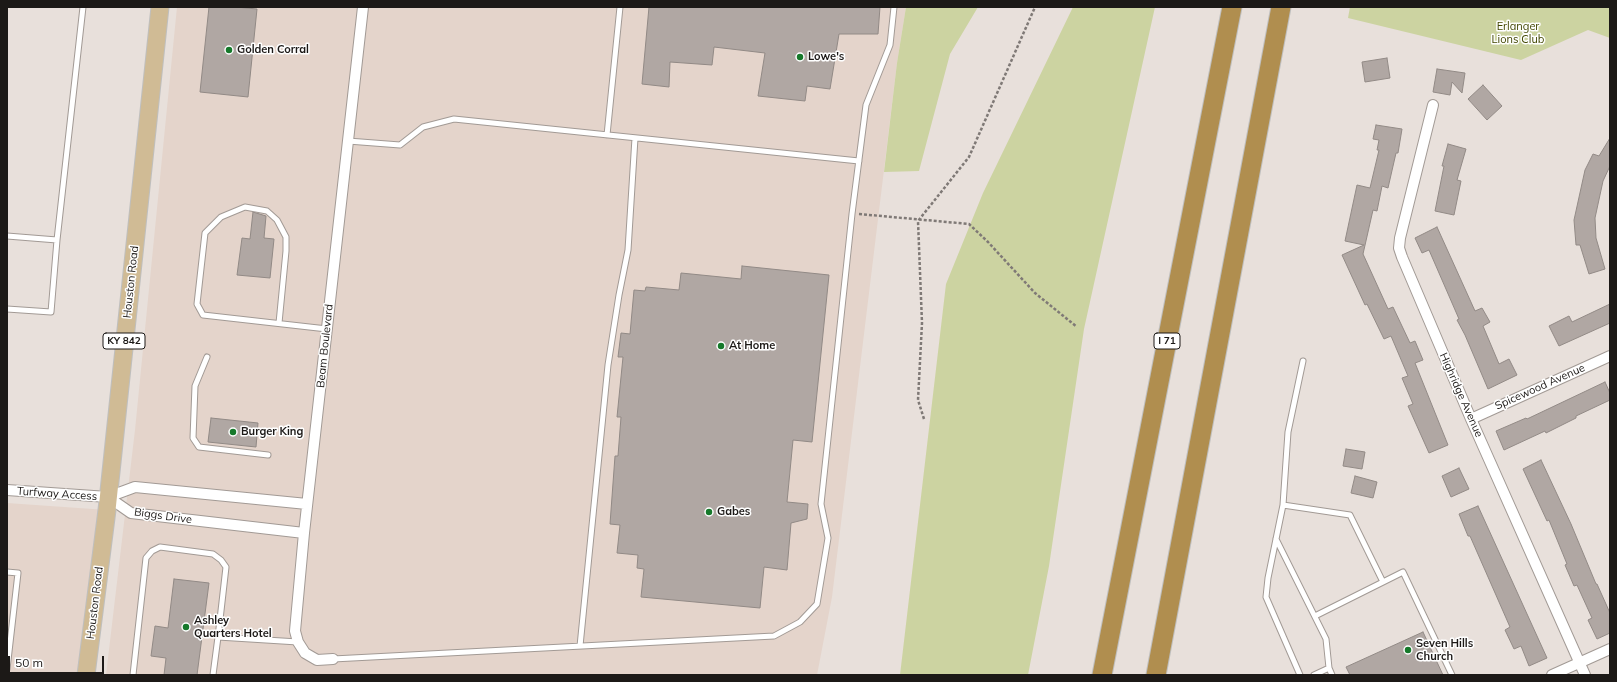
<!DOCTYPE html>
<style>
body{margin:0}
#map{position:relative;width:1617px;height:682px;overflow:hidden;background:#e8e0db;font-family:Mulish,sans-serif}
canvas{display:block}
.frame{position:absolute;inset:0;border:8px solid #1c1917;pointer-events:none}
.scale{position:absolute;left:8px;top:656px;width:96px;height:18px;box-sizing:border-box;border:2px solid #1c1917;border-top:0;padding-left:5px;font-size:12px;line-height:14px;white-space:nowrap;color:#1c1917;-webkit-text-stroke:3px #fff;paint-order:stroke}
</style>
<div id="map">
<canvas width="1617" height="682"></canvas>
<div class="frame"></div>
<div class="scale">50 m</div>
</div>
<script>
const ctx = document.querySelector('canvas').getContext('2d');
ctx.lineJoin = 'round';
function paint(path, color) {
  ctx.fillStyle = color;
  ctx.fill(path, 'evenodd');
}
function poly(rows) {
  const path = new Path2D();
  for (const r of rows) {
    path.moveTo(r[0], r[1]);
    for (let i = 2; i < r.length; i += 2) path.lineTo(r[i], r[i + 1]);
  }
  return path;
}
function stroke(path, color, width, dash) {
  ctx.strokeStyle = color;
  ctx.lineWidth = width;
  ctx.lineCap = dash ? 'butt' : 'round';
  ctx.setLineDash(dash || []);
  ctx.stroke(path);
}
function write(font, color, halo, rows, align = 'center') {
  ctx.font = font + ' Mulish,sans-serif';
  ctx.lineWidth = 3;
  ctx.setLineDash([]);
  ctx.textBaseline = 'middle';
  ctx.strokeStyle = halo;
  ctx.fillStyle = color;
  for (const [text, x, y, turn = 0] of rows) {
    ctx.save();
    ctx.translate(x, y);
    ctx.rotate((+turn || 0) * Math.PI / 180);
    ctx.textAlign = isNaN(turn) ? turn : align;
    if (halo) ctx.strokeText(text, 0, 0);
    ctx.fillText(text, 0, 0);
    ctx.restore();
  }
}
const built = poly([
 [177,7,906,7,897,63,832,597,817,675,106,675,135,430],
 [7,503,107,510,86,675,7,675]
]);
const green = poly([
 [906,7,978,7,950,54,919,171,884,172,897,63],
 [1073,7,1155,7,1084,329,1049,566,1028,675,900,675,946,284,983,193],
 [1350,7,1610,7,1610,38,1588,30,1521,60,1348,18]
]);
const building = poly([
 [209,7,236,7,257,9,248,97,200,92,209,7],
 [649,7,880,7,878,34,839,34,830,89,807,86,805,101,758,96,765,53,714,47,712,65,670,62,669,87,642,84,649,7],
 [1387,58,1390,78,1365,82,1362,62,1387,58],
 [1437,69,1465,73,1462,93,1452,82,1450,95,1433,92,1437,69],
 [1483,85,1502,106,1487,120,1468,99,1483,85],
 [1376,125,1402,129,1398,153,1396,153,1388,188,1382,186,1377,211,1373,210,1363,254,1388,309,1393,307,1410,343,1415,341,1423,360,1415,363,1448,445,1429,453,1408,406,1413,404,1402,378,1408,376,1391,336,1384,339,1367,304,1365,305,1342,255,1364,245,1345,241,1357,185,1370,188,1379,150,1377,150,1379,140,1373,139,1376,125],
 [1610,138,1610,166,1603,181,1595,218,1596,238,1605,269,1589,274,1580,245,1576,245,1574,220,1585,170,1593,154,1599,156,1610,138],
 [1448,144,1466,149,1457,180,1461,181,1454,215,1435,211,1444,166,1442,166,1448,144],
 [253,212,266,216,264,238,274,239,270,278,237,275,242,238,250,239,253,212],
 [1437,227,1475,311,1482,308,1490,322,1483,326,1499,364,1509,359,1517,375,1488,389,1465,335,1457,320,1459,319,1429,250,1422,253,1415,238,1437,227],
 [742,266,829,275,812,442,793,440,787,502,808,504,807,519,791,523,787,570,764,567,760,608,641,597,644,569,637,568,638,555,617,553,620,525,610,524,615,456,618,456,621,417,617,417,623,357,618,357,621,333,630,334,634,290,645,291,646,287,679,290,681,273,741,279,742,266],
 [1610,304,1610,323,1559,346,1549,326,1569,316,1572,322,1610,304],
 [1605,382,1610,393,1610,400,1576,416,1576,418,1546,433,1545,431,1504,450,1496,431,1526,418,1527,419,1605,382],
 [211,418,258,423,256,447,208,442,211,418],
 [1346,449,1365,452,1362,469,1343,466,1346,449],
 [1541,460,1571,524,1596,584,1597,584,1610,613,1610,633,1597,639,1588,620,1592,618,1577,585,1574,586,1565,565,1567,564,1549,520,1547,521,1523,469,1541,460],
 [1459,468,1469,489,1451,497,1442,476,1459,468],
 [1355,476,1377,482,1373,498,1351,493,1355,476],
 [1478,506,1547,658,1529,666,1521,646,1514,649,1505,630,1510,627,1470,536,1468,536,1459,514,1478,506],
 [174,579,209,583,197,675,164,675,166,658,151,656,155,626,168,628,174,579],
 [1423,632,1443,675,1350,675,1346,667,1423,632]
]);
const path = poly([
 [859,214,969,224,988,242,1035,293,1077,327],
 [924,419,918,400,922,323,918,221,969,157,1035,7]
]);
const service = poly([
 [607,135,620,7],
 [348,141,400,145,423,127,454,119,859,161],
 [7,236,57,240,83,7],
 [7,309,51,312,57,240],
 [279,323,286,251,286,237,277,220,267,211,245,207,221,217,205,233,197,304,203,315,327,329],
 [207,357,195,386,193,438,199,447,268,455],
 [1283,505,1350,515,1383,582,1403,572,1452,675],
 [1276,539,1326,639,1329,668,1332,675],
 [7,572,18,573,7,669],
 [1315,616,1383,582],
 [218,637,298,642],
 [580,646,608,365,619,295,628,250,635,138],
 [333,659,774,636,800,622,817,604,828,538,821,504,852,214,866,105,890,45,894,7],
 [133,675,146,558,152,551,160,547,213,554,221,560,226,567,218,637,213,675],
 [1300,675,1266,597,1268,578,1283,505,1288,432,1303,361],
 [1314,675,1329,668]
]);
const minor = poly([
 [1433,105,1400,238,1399,248,1402,257,1471,419,1585,675],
 [1471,419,1610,356],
 [7,490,108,497,135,487,307,504],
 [108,497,131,513,304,533],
 [333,659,317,660,305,653,298,642,295,631,304,533,363,7],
 [1552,675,1610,649]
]);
const primary = poly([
 [86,675,107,510,160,7]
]);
const motorway = poly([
 [1102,675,1232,7],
 [1156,675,1281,7]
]);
const markers = [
 [229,50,4,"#16792b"],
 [800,57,4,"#16792b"],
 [721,346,4,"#16792b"],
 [233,432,4,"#16792b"],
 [709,512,4,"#16792b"],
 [186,627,4,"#16792b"],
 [1408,650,4,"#16792b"]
];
const shields = [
 [124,341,42],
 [1167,341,26]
];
const shieldNames = [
 ["KY 842",124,341],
 ["I 71",1167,341]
];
const parkNames = [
 ["Erlanger",1518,27],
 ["Lions Club",1518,40]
];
const poiNames = [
 ["Golden Corral",237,50],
 ["Lowe's",808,57],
 ["At Home",729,346],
 ["Burger King",241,432],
 ["Gabes",717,512],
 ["Ashley",194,621],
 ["Quarters Hotel",194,634],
 ["Seven Hills",1416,644],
 ["Church",1416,657]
];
const streetNames = [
 ["Houston Road",131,282,-84],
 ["Beam Boulevard",325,346,-84],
 ["Spicewood Avenue",1540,387,-24],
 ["Highridge Avenue",1461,395,66],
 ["Turfway Access",57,494,4],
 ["Biggs Drive",163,516,8],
 ["Houston Road",95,603,-83]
];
paint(built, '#e4d4cb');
paint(green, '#ccd3a1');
paint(building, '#b0a7a3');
stroke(building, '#928a86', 1);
stroke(service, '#a29a95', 7);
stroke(minor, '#a29a95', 12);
stroke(primary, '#bfbfbe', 19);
stroke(motorway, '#bfbfbe', 21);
stroke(path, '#7f7976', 2.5, [3, 2]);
stroke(service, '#fff', 5);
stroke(minor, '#fff', 10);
stroke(primary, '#d0bb95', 17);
stroke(motorway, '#b08e4f', 19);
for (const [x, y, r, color] of markers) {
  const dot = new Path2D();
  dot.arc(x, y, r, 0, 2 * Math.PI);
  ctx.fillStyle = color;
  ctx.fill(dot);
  stroke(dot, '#fff', 1.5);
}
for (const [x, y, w] of shields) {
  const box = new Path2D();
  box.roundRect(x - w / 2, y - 8, w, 16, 3);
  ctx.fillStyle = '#fff';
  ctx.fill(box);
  stroke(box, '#1c1917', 1);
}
write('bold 10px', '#1c1917', null, shieldNames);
write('11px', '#414601', '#fff', parkNames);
write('bold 11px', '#1c1917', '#fff', poiNames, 'left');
write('11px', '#1c1917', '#fff', streetNames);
</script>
